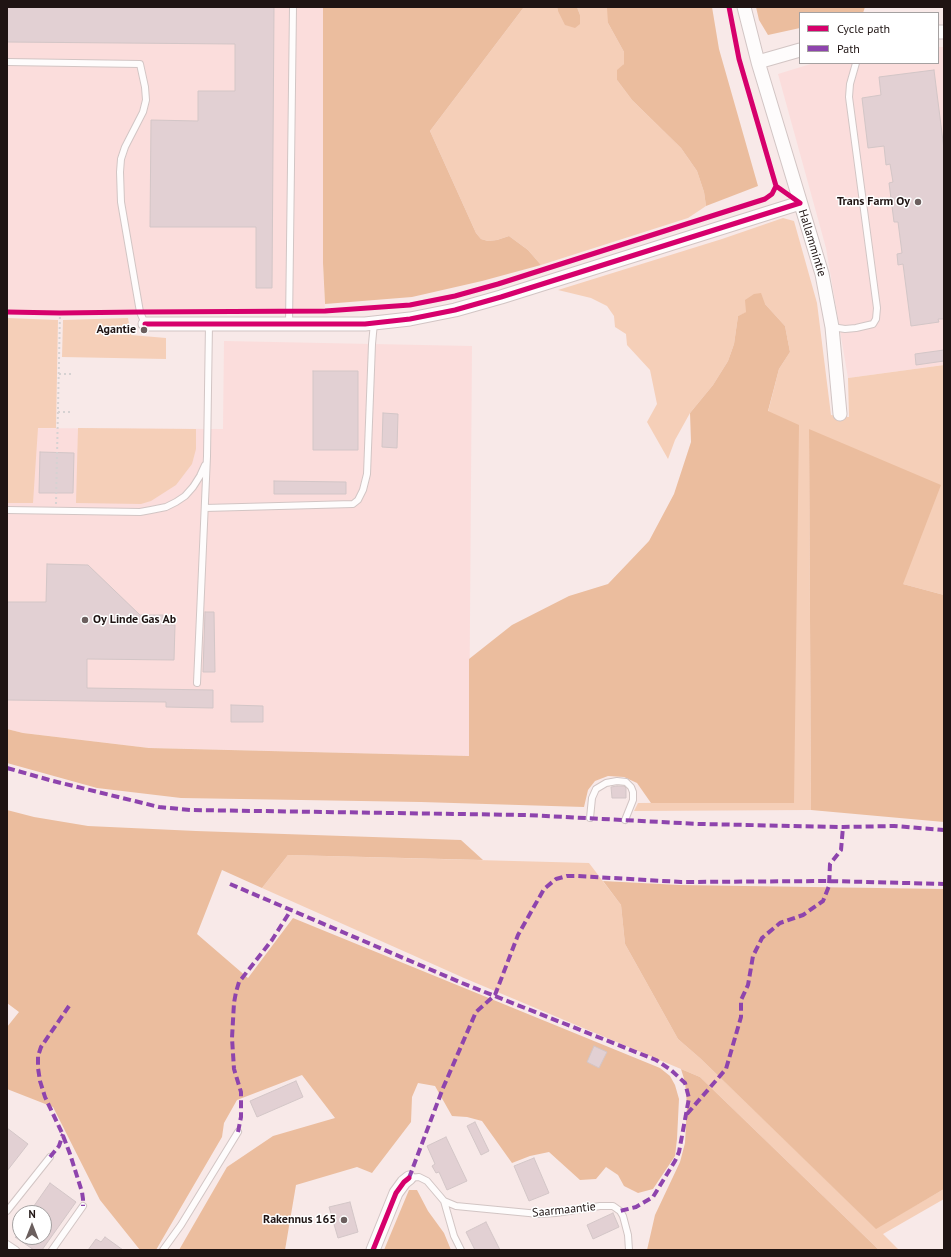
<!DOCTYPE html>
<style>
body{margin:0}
#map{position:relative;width:951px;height:1257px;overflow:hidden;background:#f8e9e8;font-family:"PT Sans",sans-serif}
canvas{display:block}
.frame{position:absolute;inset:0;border:8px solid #1f1413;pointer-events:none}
.legend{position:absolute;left:799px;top:12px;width:140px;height:52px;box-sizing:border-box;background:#fff;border:1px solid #a5a1a1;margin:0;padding:5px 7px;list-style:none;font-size:12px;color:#1f1413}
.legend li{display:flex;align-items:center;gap:8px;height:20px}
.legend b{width:20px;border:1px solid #a5a1a1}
.north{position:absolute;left:12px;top:1205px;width:40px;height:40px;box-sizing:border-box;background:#fff;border:1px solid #a5a1a1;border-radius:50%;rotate:0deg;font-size:11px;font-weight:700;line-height:16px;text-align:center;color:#1f1413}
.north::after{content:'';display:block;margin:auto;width:14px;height:18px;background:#6b5f5e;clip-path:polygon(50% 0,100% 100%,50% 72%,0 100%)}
</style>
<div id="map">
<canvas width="951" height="1257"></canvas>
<div class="frame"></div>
<ul class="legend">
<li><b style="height:5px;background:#d6006c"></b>Cycle path</li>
<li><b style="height:5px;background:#8e44ad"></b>Path</li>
</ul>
<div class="north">N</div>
</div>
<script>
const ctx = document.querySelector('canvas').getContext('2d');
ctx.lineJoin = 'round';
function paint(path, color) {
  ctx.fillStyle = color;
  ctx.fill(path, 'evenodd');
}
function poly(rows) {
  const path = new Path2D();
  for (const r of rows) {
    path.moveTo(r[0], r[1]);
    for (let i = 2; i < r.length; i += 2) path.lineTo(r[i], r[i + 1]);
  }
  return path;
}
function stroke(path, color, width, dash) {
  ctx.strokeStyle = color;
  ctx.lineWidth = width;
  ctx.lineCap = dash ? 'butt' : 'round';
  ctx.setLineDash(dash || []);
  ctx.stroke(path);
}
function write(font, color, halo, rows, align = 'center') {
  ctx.font = font + ' "PT Sans",sans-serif';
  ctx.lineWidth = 3;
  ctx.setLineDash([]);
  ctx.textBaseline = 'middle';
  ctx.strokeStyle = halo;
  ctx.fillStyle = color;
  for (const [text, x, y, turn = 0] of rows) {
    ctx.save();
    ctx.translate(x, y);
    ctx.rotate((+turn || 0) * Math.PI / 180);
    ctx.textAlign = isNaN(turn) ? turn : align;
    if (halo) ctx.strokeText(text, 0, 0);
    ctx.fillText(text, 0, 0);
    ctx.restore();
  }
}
const built = poly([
 [7,7,323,7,323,263,325,311,140,312,60,313,7,312],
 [938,47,944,47,944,365,848,378,826,248,778,74,814,63,938,63],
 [224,341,472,346,469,756,149,748,23,733,7,729,7,428,223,429]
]);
const green = poly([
 [524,7,557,7,558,11,580,15,577,7,608,7,608,23,624,52,624,64,617,80,632,100,681,148,697,171,704,192,706,206,688,218,541,265,528,250,509,236,497,240,488,241,481,239,476,233,430,131],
 [783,218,794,221,817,303,831,415,849,417,848,378,944,365,944,595,903,584,809,429,811,810,634,811,638,803,794,802,768,412,779,369,790,352,785,326,765,304,738,316,734,344,728,361,713,385,690,413,675,440,668,459,647,422,657,404,650,370,627,345,626,334,615,327,614,316,607,306,591,298,558,290,722,239],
 [7,318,58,320,56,428,38,428,33,503,7,503],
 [128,318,131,335,166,338,166,359,62,357,63,320],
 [78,428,196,429,196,449,192,464,176,485,151,501,141,504,76,503],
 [288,855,589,863,621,905,625,944,678,1039,701,1059,876,1228,944,1189,944,1199,883,1234,899,1250,879,1250,700,1077,464,978,262,888]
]);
const forest = poly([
 [323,7,524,7,430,131,476,233,481,239,488,241,497,240,509,236,528,250,541,265,482,281,412,297,325,304,323,263],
 [557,7,577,7,580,15,580,24,575,28,565,25,558,11],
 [608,7,712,7,719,49,758,186,706,206,704,192,697,171,681,148,632,100,617,80,617,70,624,64,624,52,608,23,607,8],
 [756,7,865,7,863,13,800,13,800,28,768,35,759,20],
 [761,293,765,304,785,326,790,352,779,369,768,411,799,425,794,803,651,803,637,783,624,777,608,776,595,781,588,790,584,807,421,802,181,798,97,788,7,763,7,729,23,733,149,748,469,756,469,659,512,625,569,596,608,584,649,541,674,494,691,442,690,413,713,385,728,361,734,344,738,316,746,312,745,300,754,294],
 [809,429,941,485,903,584,944,595,944,822,811,810],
 [7,810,34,817,88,826,196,831,461,840,483,860,288,855,262,888,222,870,197,934,248,978,293,918,660,1068,670,1076,675,1085,679,1099,677,1139,675,1156,653,1189,638,1193,624,1186,618,1175,606,1167,596,1179,580,1180,549,1152,530,1156,512,1163,482,1121,467,1117,452,1116,435,1086,418,1083,412,1097,411,1122,372,1173,357,1167,296,1185,285,1250,179,1250,227,1167,273,1136,335,1118,302,1075,237,1100,224,1123,222,1137,156,1250,140,1250,100,1200,53,1107,7,1089,7,1027,19,1012,7,1003],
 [603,881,679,885,944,889,944,1189,876,1229,701,1059,678,1039,625,944,621,905],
 [681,1069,700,1077,879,1250,647,1250,655,1215,680,1162,685,1143,687,1105,685,1082],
 [409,1190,417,1190,428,1211,444,1233,451,1250,384,1250]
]);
const building = poly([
 [7,7,274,7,272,288,256,288,256,227,150,227,151,120,198,121,198,91,235,91,235,44,7,42,7,7],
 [934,70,944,149,944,319,938,319,939,322,911,326,903,264,898,265,897,254,902,253,898,222,894,222,889,183,893,182,890,164,886,165,884,146,868,148,862,98,881,95,879,77,934,70],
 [944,350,944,361,916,365,915,354,944,350],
 [313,371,358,371,358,450,313,450,313,371],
 [383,413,398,414,397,448,382,447,383,413],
 [40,452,74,453,73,493,39,493,40,452],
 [274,481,346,482,346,494,274,494,274,481],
 [47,564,88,565,140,615,163,615,163,625,175,625,174,660,87,659,87,688,213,690,213,708,166,707,166,702,7,700,7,602,46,602,47,564],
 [205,612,214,612,215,672,203,672,205,612],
 [231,705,263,706,263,722,231,722,231,705],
 [617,786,624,786,626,788,626,798,612,798,611,787,617,786],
 [594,1046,607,1052,599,1068,587,1062,594,1046],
 [296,1081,303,1097,257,1117,250,1101,296,1081],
 [475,1122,489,1151,481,1155,467,1126,475,1122],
 [7,1128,28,1144,7,1171,7,1128],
 [446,1137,467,1181,447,1190,439,1172,436,1173,432,1166,435,1164,427,1146,446,1137],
 [534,1158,549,1193,529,1201,514,1166,534,1158],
 [50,1183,76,1202,42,1250,34,1250,15,1237,44,1237,44,1213,29,1213,50,1183],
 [350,1202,358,1232,338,1238,329,1207,350,1202],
 [613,1213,619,1227,593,1239,587,1225,613,1213],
 [486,1222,500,1250,475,1250,466,1232,486,1222],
 [105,1237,123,1250,88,1250,96,1239,101,1242,105,1237]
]);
const path = poly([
 [59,374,71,374],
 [58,412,71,412],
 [56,504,60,313]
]);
const lane = poly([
 [7,62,140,64,145,87,146,100,143,112,125,147,121,159,120,172,121,202,140,312,145,324],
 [289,324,293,7],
 [832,327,845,329,856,328,873,324,876,319,877,308,849,97,850,84,856,63],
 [205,508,353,504,358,500,363,490,367,474,372,344,374,323],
 [7,510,140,512,151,510,166,507,176,502,185,496,193,487,200,476,205,465],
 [197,683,207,456,209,324],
 [590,818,592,798,596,789,606,783,617,781,626,782,631,787,633,792,633,800,625,820],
 [409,1178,419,1177,427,1181,444,1201,456,1206,539,1214,556,1213,600,1206,613,1206,620,1211,623,1216,628,1235,629,1250],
 [444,1201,454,1236,461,1250],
 [7,1211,50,1157],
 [7,1244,16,1250],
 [52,1250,83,1206],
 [163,1250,181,1225,238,1132]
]);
const street = poly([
 [744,7,758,62,822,274,832,327,840,414],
 [938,32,944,32],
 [758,62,800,50],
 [145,324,365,324,410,319,455,310,501,297,800,203],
 [373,1250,396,1193,404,1182,409,1178]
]);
const quiet = poly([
 [7,768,53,781,159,807,191,810,526,815,700,824,843,827,894,826,944,830],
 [230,884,462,983,656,1060,671,1070,685,1083,689,1098,679,1152,675,1161,653,1197,636,1207,620,1211],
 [69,1006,41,1047,38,1056,38,1068,40,1081,45,1097,62,1133,70,1154,82,1192,83,1199,83,1206],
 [687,1114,726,1069,741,1017,741,1000,748,985,753,956,762,938,780,923,803,915,823,901,829,886,830,864,841,850,843,827],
 [238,1132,241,1117,241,1092,234,1069,232,1038,234,1003,236,992,239,982,272,940,291,910],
 [50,1157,59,1146,63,1134],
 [409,1178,443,1088,476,1012,495,995,518,935,544,889,556,879,567,876,578,876,681,882,830,881,944,884]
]);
const cycleway = poly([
 [729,7,739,59,776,186,800,203],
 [7,312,60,313,140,312,325,311,410,305,455,296,498,284,765,199,772,194,776,186],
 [145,324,365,324,410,319,455,310,501,297,800,203],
 [373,1250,396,1193,404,1182,409,1178]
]);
const markers = [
 [918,202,4,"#6b5f5e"],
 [144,330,4,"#6b5f5e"],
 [85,620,4,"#6b5f5e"],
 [344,1220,4,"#6b5f5e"]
];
const poiNames = [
 ["Trans Farm Oy",910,202],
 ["Agantie",136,330],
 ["Oy Linde Gas Ab",93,620,"left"],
 ["Rakennus 165",336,1220]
];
const streetNames = [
 ["Hallammintie",812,243,73],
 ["Saarmaantie",564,1210,-6]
];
paint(built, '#fbdddc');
paint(green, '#f5cfb8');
paint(forest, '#ebbd9e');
paint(building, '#e2d0d3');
stroke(building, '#d3c6c7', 1);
stroke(lane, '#d2c5c4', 8);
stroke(street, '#d2c5c4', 15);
stroke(path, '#d6d2d2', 2, [2, 3]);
stroke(lane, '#fefcfc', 6);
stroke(street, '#fefcfc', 13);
stroke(quiet, '#8e44ad', 4, [8, 4]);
stroke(cycleway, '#d6006c', 5);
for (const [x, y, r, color] of markers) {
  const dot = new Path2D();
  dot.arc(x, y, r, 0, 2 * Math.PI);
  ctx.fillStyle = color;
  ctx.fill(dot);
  stroke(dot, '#fff', 1.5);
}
write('bold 12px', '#1f1413', '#fff', poiNames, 'right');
write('12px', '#1f1413', '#fff', streetNames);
</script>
